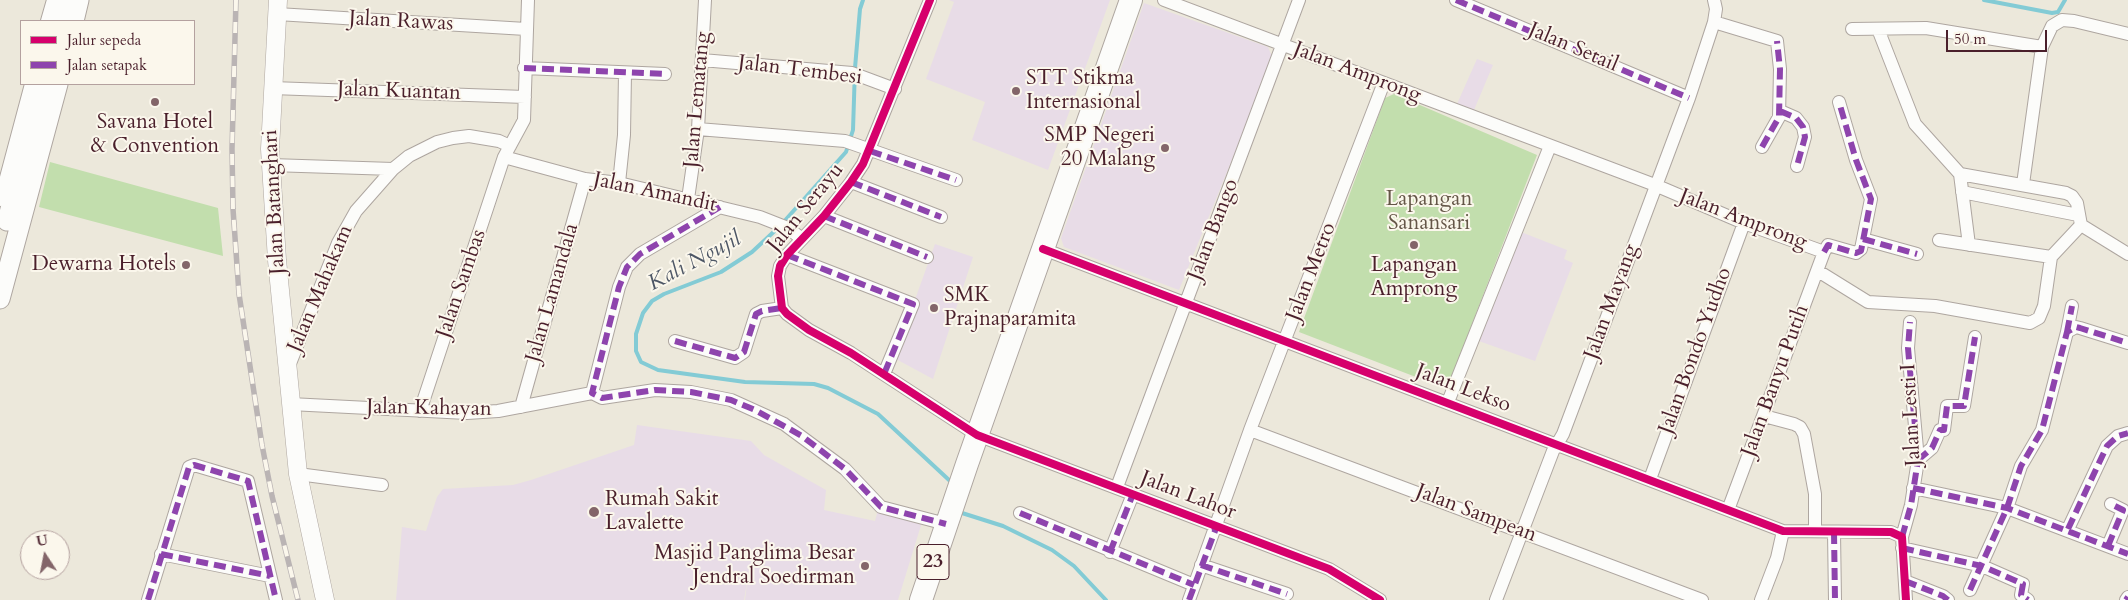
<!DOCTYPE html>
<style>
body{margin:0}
#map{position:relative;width:2128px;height:600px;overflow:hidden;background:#ece8db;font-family:Cardo,serif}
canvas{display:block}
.legend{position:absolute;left:20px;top:20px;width:175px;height:65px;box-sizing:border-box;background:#fbf7ec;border:1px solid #b4a19f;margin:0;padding:6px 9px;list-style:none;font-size:15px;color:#4a1f2b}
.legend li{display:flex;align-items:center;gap:10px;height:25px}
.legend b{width:25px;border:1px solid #b4a19f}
.north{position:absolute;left:20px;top:530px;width:50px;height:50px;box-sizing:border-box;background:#fbf7ec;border:1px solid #b4a19f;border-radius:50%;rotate:349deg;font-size:14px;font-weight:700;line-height:20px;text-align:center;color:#4a1f2b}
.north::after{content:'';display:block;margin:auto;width:18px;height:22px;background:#836569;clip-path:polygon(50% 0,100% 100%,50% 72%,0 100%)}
.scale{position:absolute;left:1946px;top:30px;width:101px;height:22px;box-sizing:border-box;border:2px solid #4a1f2b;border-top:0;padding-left:6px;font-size:15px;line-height:18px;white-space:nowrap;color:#4a1f2b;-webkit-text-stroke:4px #fbf7ec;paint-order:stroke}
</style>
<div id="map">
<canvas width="2128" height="600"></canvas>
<ul class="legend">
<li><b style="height:6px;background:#d6006c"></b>Jalur sepeda</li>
<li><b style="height:6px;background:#8e44ad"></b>Jalan setapak</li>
</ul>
<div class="north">U</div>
<div class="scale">50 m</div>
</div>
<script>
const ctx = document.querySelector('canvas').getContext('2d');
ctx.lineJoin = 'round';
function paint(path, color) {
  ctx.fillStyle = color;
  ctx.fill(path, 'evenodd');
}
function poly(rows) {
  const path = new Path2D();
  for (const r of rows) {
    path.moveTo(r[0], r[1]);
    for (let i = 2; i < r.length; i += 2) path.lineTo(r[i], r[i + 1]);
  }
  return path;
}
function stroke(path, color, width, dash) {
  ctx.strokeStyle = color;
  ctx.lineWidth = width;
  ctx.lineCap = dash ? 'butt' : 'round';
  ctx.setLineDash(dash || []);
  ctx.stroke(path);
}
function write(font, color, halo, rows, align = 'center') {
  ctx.font = font + ' Cardo,serif';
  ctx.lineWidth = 4;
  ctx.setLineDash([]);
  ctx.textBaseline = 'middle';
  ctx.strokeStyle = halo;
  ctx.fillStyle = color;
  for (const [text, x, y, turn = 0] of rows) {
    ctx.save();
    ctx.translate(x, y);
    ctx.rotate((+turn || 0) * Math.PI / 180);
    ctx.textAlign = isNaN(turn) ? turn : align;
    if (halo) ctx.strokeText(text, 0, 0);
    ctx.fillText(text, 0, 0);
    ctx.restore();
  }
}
const built = poly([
 [949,0,1110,0,1048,170,972,140,985,102,926,79,954,2],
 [1144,3,1268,47,1273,59,1179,290,1064,247,1061,238],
 [1477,59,1493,65,1474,110,1457,104],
 [1521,232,1567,250,1564,259,1573,263,1535,361,1476,340],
 [935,244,973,257,933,379,894,358],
 [637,425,751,441,764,455,826,490,824,510,875,521,878,510,922,522,898,600,745,600,748,576,744,600,396,600,402,527,426,531,437,497,443,489,513,485,531,480,634,445]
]);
const green = poly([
 [1394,94,1537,155,1447,389,1299,332,1385,98],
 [50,162,218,208,223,256,39,207]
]);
const stream = poly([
 [863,0,860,9,855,68,853,130,846,152,780,226,752,252,721,272,664,294,652,301,643,313,636,334,636,351,641,362,658,370,745,382,814,384,828,388,878,414,949,480],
 [1984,0,2052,13,2058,12,2065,0],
 [962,513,1003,526,1052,550,1074,566,1106,600]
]);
const street = poly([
 [930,0,863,164,851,182,824,216,787,255,780,266,778,276,782,308,787,314,809,330,851,353,977,435,1329,569,1380,600],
 [1164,0,1655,185,1744,223,1824,252],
 [1456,0,1689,98],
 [277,14,526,29],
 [47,21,53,0],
 [1714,22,1777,41,1780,69,1779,117,1762,147],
 [1852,29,1926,28,2042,47],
 [1878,29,1915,124,1960,174,1969,245],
 [702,60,852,73,895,89],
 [524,68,665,74],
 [272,88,525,97],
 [1780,111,1796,118,1803,127,1805,137,1797,166],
 [698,129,845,141,956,180],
 [504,157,585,179,619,183,760,217,788,228,802,239],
 [271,165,393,169],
 [1960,174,2066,193,2072,196,2077,203,2081,225,2128,254],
 [851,182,941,217],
 [619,183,624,135,625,73],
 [2023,184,2042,47,2052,26,2062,20,2074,21,2128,34],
 [1962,192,2078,215],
 [688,199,698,129,705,0],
 [0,200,31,84],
 [824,216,927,257],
 [1863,239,1917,254],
 [1939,240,2051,257],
 [1043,249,1783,531,1891,532,1902,537,1906,600],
 [787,255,913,304,884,374],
 [1818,271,1868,302,1935,306,2030,323,2039,318,2044,306,2051,257,2081,225],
 [2067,332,2072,306],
 [675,341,735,358,744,352,756,314,762,311,782,308],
 [289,366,338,243,356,211,393,169,409,156,437,142,453,138,469,136,499,141,510,146],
 [592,393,619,287,627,267,640,254,720,207],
 [1448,402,1550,146],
 [290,404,467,413,498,411,592,393,602,398,655,390,691,392,731,400,784,424,845,469,881,507,946,524],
 [521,407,585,179],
 [420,411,504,157,524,120,528,0],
 [1764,416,1794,424,1800,427,1804,434,1815,494,1815,531],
 [1250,430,1702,600],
 [1918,460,1932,448,1940,430,1944,430,1947,406,1964,406,1975,337],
 [298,474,382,485],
 [1650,479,1744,223],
 [1117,487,1299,0],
 [1913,488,2007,508,2128,554],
 [1728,510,1824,252,1828,245,1856,253,1861,249,1871,199,1856,160,1839,102],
 [1020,513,1194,585],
 [2068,529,2107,446,2118,436,2128,433],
 [1834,532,1835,600],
 [1902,537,1911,505,1918,460,1908,348,1910,322],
 [2108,546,2123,510,2111,504],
 [1902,548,1982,566,2023,584,2021,595,2028,600],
 [1110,552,1133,494],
 [161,554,270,576],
 [1201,565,1287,594],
 [1905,581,1943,596,1948,600],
 [1970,590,2007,508,2021,466,2042,430,2067,332,2076,327,2080,328,2128,343],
 [148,600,189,467,194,465,248,481,276,600],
 [1189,600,1250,430,1383,85],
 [1496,600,1553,451,1563,434,1689,98,1714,22,1716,9,1714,0],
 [1761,600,1777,558,1783,531],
 [2126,600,2128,597]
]);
const secondary = poly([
 [278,0,270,149,277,260,298,474,325,600]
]);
const primary = poly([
 [58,21,64,0],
 [74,21,79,0],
 [7,221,42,84],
 [0,299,58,84]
]);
const highway = poly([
 [921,600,967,464,1131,0]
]);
const rail = poly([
 [236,0,232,149,233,209,239,294,262,445,272,496,298,600]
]);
const quiet = poly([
 [1456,0,1689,98],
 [524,68,665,74],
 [1780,111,1796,118,1803,127,1805,137,1797,166],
 [1762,147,1779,117,1780,69,1777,41],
 [870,151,956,180],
 [851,182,941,217],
 [720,207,640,254,627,267,619,287,592,393,602,398,655,390,691,392,731,400,755,410,802,436,845,469,881,507,946,524],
 [824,216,927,257],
 [1863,239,1917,254],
 [1824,252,1828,245,1856,253,1861,251,1871,199,1856,160,1839,102],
 [787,255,913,304,884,374],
 [2067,332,2072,306],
 [675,341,735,358,744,352,756,314,762,311,782,308],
 [1918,460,1932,448,1940,430,1944,430,1947,406,1964,406,1975,337],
 [1913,488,2007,508,2128,554],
 [1020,513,1194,585],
 [2068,529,2107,446,2118,436,2128,433],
 [1834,532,1835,600],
 [1902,537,1911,505,1918,460,1908,348,1910,322],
 [2108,546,2123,510,2111,504],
 [1902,548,1982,566,2023,584,2021,595,2028,600],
 [1110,552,1133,494],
 [161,554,270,576],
 [1201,565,1287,594],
 [1905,581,1943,596,1948,600],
 [1970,590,2007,508,2021,466,2042,430,2067,332,2076,327,2080,328,2128,343],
 [148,600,189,467,194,465,248,481,276,600],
 [1189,600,1215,531,1214,525],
 [2126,600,2128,597]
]);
const cycleway = poly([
 [930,0,863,164,851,182,824,216,787,255,780,266,778,276,782,308,787,314,809,330,851,353,977,435,1329,569,1380,600],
 [1043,249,1783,531,1891,532,1902,537,1906,600]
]);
const markers = [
 [1016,91,5,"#836569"],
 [155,102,5,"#836569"],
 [1165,148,5,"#836569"],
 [1414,245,5,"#836569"],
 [186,265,5,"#836569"],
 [934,308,5,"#836569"],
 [594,512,6,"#836569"],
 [865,566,5,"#836569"]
];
const shields = [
 [933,562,32]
];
const shieldNames = [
 ["23",933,562]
];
const streetNames = [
 ["Jalan Rawas",401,22,3],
 ["Jalan Setail",1573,48,23],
 ["Jalan Tembesi",800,71,7],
 ["Jalan Amprong",1357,73,21],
 ["Jalan Kuantan",399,92,2],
 ["Jalan Lematang",698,100,-85],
 ["Jalan Amandit",655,193,12],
 ["Jalan Batanghari",275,202,-93],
 ["Jalan Serayu",806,208,-51],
 ["Jalan Amprong",1743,220,21],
 ["Jalan Bango",1214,230,-69],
 ["Jalan Metro",1312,272,-69],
 ["Jalan Sambas",462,284,-71],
 ["Jalan Mahakam",321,289,-67],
 ["Jalan Lamandala",553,293,-74],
 ["Jalan Mayang",1612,302,-70],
 ["Jalan Bondo Yudho",1696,351,-70],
 ["Jalan Banyu Putih",1776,381,-70],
 ["Jalan Lekso",1463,389,21],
 ["Jalan Kahayan",429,409,1],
 ["Jalan Lesti I",1912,415,-93],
 ["Jalan Lahor",1188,496,21],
 ["Jalan Sampean",1476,514,21]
];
const poiNames = [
 ["STT Stikma",1026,79],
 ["Internasional",1026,103],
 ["Savana Hotel",155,123,"center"],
 ["& Convention",155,147,"center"],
 ["SMP Negeri",1155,136,"right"],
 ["20 Malang",1155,160,"right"],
 ["Dewarna Hotels",176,265,"right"],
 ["Lapangan",1414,266,"center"],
 ["Amprong",1414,290,"center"],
 ["SMK",944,296],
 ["Prajnaparamita",944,320],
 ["Rumah Sakit",605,500],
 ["Lavalette",605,524],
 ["Masjid Panglima Besar",855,554,"right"],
 ["Jendral Soedirman",855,578,"right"]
];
const parkNames = [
 ["Lapangan",1429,200],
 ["Sanansari",1429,224]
];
const waterNames = [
 ["Kali Ngujil",695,262,-28]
];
paint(built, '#e8dce7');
paint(green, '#c2dead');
stroke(stream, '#83cbd5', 4);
stroke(street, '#aea6a0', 14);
stroke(secondary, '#aea6a0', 19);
stroke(primary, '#aea6a0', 21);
stroke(highway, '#aea6a0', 24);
stroke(street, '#fcfcfa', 12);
stroke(secondary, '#fcfcfa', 18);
stroke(primary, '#fcfcfa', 19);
stroke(highway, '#fcfcfa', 22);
stroke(rail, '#bab4b4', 5.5);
stroke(rail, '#fbf7ec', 4, [11]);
stroke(quiet, '#8e44ad', 6, [12, 6]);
stroke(cycleway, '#d6006c', 8);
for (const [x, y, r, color] of markers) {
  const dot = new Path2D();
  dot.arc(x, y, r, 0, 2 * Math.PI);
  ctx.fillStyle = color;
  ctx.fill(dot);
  stroke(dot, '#fbf7ec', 2);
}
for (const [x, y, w] of shields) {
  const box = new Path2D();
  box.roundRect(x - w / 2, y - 17.5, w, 35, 4);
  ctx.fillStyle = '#fbf7ec';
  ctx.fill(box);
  stroke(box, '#4a1f2b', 1);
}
write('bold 20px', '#4a1f2b', null, shieldNames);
write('21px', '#4a1f2b', '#fbf7ec', streetNames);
write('21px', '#4a1f2b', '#fbf7ec', poiNames, 'left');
write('21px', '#645647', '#fbf7ec', parkNames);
write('italic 22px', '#4e5766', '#fbf7ec', waterNames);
</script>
